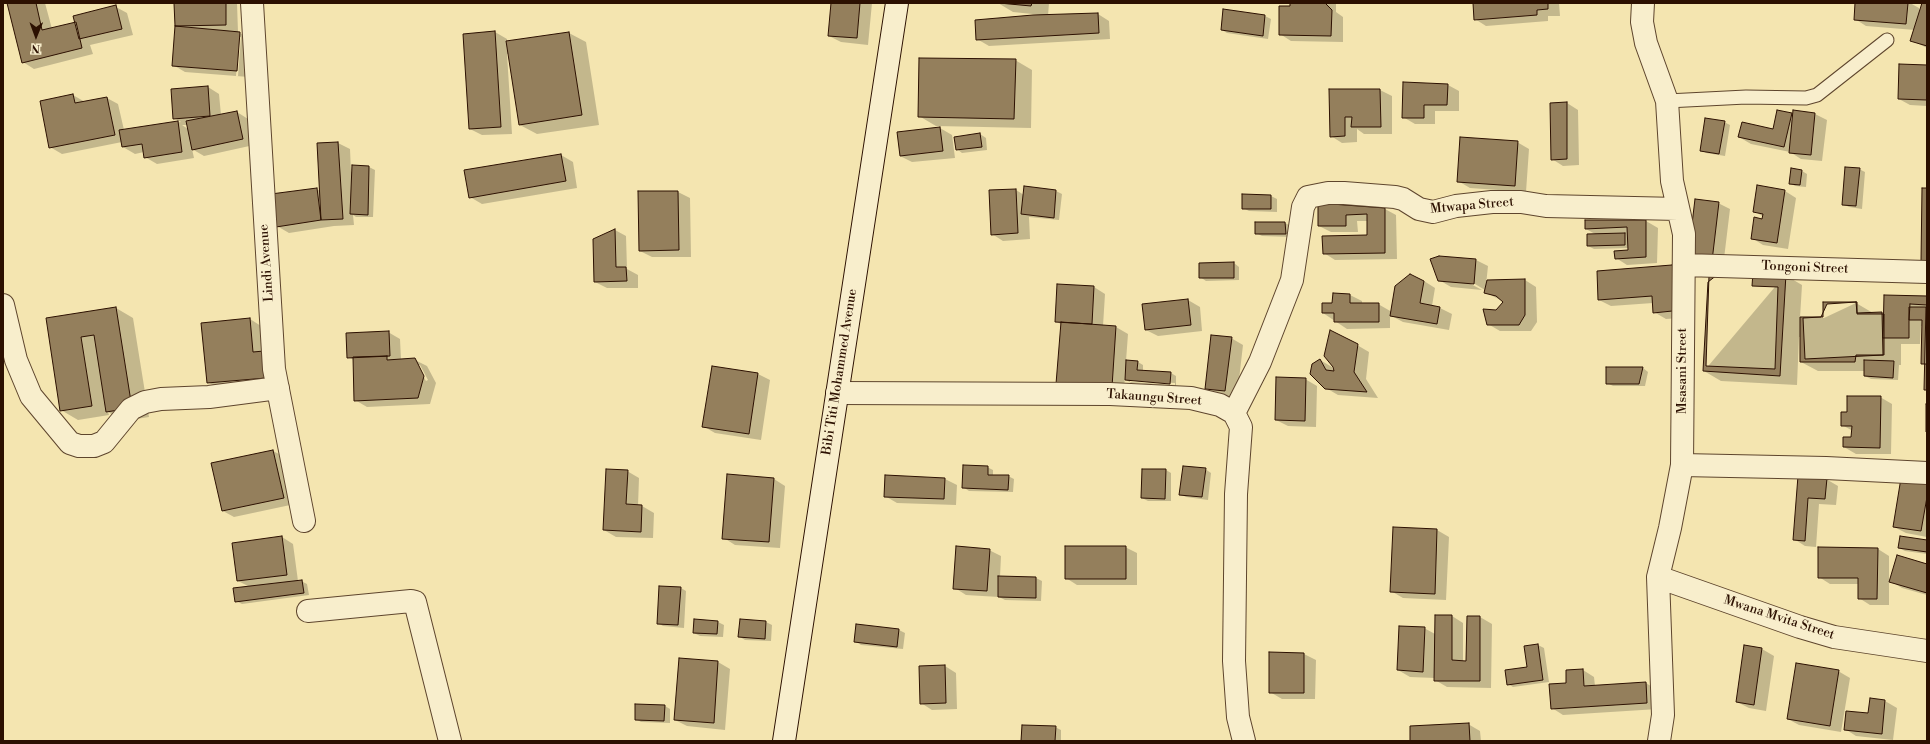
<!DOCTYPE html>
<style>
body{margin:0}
#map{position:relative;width:1930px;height:744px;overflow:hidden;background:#f4e5b0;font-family:"Libre Bodoni",serif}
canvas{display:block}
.frame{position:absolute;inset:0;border:4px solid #2c1001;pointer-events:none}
.north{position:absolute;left:16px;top:16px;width:40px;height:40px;-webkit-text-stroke:3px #f8eecc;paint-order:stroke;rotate:181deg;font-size:11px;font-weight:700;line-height:16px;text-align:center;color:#2c1001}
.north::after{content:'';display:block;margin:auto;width:14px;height:18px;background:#2c1001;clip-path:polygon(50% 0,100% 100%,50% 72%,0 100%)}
</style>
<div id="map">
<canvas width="1930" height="744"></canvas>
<div class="frame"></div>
<div class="north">N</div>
</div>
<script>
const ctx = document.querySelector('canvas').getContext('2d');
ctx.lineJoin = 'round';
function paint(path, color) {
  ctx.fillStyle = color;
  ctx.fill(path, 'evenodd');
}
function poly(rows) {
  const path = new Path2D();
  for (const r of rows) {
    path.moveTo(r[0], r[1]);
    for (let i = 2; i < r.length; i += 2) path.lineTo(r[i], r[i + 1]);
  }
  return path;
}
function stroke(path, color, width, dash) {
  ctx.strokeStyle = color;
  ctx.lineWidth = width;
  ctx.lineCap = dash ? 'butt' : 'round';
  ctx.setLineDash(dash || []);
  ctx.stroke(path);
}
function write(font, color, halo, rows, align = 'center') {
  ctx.font = font + ' "Libre Bodoni",serif';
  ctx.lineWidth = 4;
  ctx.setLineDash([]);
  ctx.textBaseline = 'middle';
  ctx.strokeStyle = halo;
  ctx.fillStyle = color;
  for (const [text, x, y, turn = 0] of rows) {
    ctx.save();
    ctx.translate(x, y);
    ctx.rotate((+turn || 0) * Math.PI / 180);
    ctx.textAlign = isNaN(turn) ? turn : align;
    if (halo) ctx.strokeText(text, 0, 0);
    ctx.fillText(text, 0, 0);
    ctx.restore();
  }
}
const shadow = poly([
 [8,3,45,3,52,29,76,23,116,7,127,13,133,35,90,45,93,54,34,69,23,62],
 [175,3,237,3,238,32,251,39,249,77,185,72,173,65,176,26],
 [239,37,241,37,238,76,236,76],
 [832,3,872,3,868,45,841,42,829,36],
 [998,3,1049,3,1048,16,1098,14,1109,21,1110,39,989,46,977,39,1042,16,1042,15,1013,12],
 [1291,3,1336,3,1336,12,1343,17,1343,42,1291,41,1280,34],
 [1474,3,1559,3,1560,16,1548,16,1548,21,1486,26,1475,19],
 [1856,3,1910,3,1919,8,1919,14,1923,3,1927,3,1927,48,1911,40,1915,30,1866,26,1855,19],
 [1224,10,1265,16,1271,19,1268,39,1227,33,1222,30],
 [495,32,507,39,507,42,569,33,586,42,599,125,537,134,520,125,509,54,507,54,512,134,482,135,470,129],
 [1015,60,1032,70,1031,128,936,126,919,116],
 [1927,66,1927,106,1910,105,1899,99],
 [1448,85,1459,91,1459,111,1435,111,1435,124,1415,124,1403,117],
 [208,87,219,94,221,115,237,112,248,119,254,145,204,156,192,149,194,158,157,164,145,157,144,152,135,154,123,147,122,142,62,154,50,147,41,101,73,95,85,102,107,98,118,104,124,130,181,122,174,118],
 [182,125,187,125,188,129],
 [1330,90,1380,90,1392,96,1392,134,1364,134,1357,129,1357,142,1342,143,1331,136],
 [1567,103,1578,110,1579,165,1563,166,1552,159],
 [1794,111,1815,114,1827,120,1822,161,1801,159,1790,152,1751,144,1739,137,1774,130,1792,114,1794,115],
 [1724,122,1730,125,1725,156,1706,153,1701,150],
 [940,128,952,135,955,158,912,162,900,156,898,133],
 [980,134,986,138,987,150,962,153,957,149],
 [1517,142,1529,149,1526,192,1470,188,1458,181],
 [338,143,350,149,351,172,352,172,353,166,369,167,375,170,373,217,356,217,353,215,354,225,334,226,289,233,277,226,316,189,321,191],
 [561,155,573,162,577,188,482,204,470,197],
 [1859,169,1865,172,1862,209,1849,207,1843,204],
 [1802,171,1807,174,1806,187,1795,186,1790,183],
 [1758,186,1785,191,1796,198,1788,249,1763,245,1752,238,1764,217,1754,211],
 [1025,187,1056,191,1062,194,1059,220,1029,217,1030,239,1003,241,992,234,1016,190,1024,195],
 [678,192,690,198,691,257,652,257,640,251],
 [1243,195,1271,196,1277,199,1277,212,1249,211,1243,208],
 [1718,203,1730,209,1723,267,1701,264],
 [1319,204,1385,209,1396,215,1397,259,1335,260,1324,253,1368,236,1368,221,1357,221,1358,232,1331,232,1319,226],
 [1586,221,1646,221,1658,228,1657,263,1627,265,1616,258,1629,251,1629,248,1594,249,1588,246,1597,235,1586,229],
 [1256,223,1285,223,1291,226,1291,237,1262,236,1256,233],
 [615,230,626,236,627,269,638,275,638,288,607,288,595,282],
 [1440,257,1476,260,1488,266,1486,285,1525,280,1536,287,1537,322,1531,331,1500,331,1488,324,1496,311,1504,302,1485,292,1485,290,1470,281,1469,283,1482,290,1451,287,1439,280],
 [1234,263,1239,267,1239,280,1206,281,1200,277],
 [1672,266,1694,317,1666,319,1654,312,1653,303,1611,306,1599,300],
 [1785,275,1802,285,1800,318,1824,318,1856,303,1873,313,1881,313,1885,315,1927,297,1927,390,1926,365,1922,363,1923,326,1921,326,1920,344,1901,344,1901,365,1899,365,1898,380,1871,379,1865,376,1865,371,1818,371,1801,362,1801,337,1799,337,1797,385,1721,381,1704,371],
 [1424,281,1435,288,1432,306,1440,308,1452,314,1449,330,1403,322,1390,315,1390,328,1347,329,1323,313,1333,304,1334,294,1350,295,1362,301,1362,304,1378,304,1392,312],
 [1094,287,1105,294,1103,326,1116,327,1128,334,1126,361,1138,362,1143,365,1143,371,1171,373,1176,376,1176,386,1131,383,1125,379,1123,393,1069,390,1062,325,1056,321],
 [1130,380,1175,383,1175,385,1130,382],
 [1188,300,1200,307,1202,331,1158,336,1146,330,1143,305],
 [116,308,133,318,149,417,124,421,108,412,109,415,78,420,61,410,47,319],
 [250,319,261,326,278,384,219,389,208,382],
 [388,332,400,339,401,360,415,360,427,366,436,383,430,404,367,407,355,400,354,360,348,357],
 [417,365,420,365,428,380,426,381],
 [1231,338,1243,345,1237,397,1218,395,1206,388],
 [1357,345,1369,352,1366,379,1378,398,1338,395,1326,388,1320,360,1332,367,1334,372],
 [713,367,758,374,770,380,761,440,715,433,703,426],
 [1643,368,1648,372,1645,386,1613,386,1607,383],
 [1305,379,1317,386,1316,427,1288,426,1276,420],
 [1880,397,1892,404,1891,454,1856,454,1844,447,1852,438,1853,431,1842,425,1848,413],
 [273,451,285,457,295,504,234,517,223,511],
 [987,467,993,470,993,476,1008,476,1014,479,1013,492,969,491,963,487],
 [1205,469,1211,473,1208,500,1186,497,1180,494],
 [1166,470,1171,473,1171,501,1148,501,1142,498],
 [627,471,639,478,638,506,642,506,654,513,653,538,616,537,604,530],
 [886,476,945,479,957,485,956,505,897,503,885,496],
 [1799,477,1826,479,1838,486,1836,505,1819,504,1816,547,1805,546,1794,539],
 [774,479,785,486,780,548,735,545,724,538],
 [1927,483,1927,537,1906,533,1894,527],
 [1394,529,1437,530,1449,537,1446,600,1403,598,1391,591],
 [282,537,293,544,298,581,301,581,307,584,309,595,242,604,236,601,250,587,238,581],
 [1927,541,1927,554,1905,551,1899,548],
 [1125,547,1137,553,1137,585,1077,585,1066,578],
 [1878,549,1889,556,1889,605,1870,605,1859,598,1859,584,1830,584,1819,577],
 [989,550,1001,556,1000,577,1036,578,1042,581,1041,601,1005,600,999,597,966,595,955,588],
 [1927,565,1927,595,1902,588,1890,581],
 [681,588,686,591,684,628,663,626,658,623],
 [1452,616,1463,623,1463,662,1467,662,1480,617,1492,624,1491,688,1447,687,1435,680,1435,678,1410,677,1398,670,1424,628,1435,634],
 [718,622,724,625,723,637,700,636,694,633],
 [766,622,772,625,771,641,745,640,740,637],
 [857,625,899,630,905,633,903,649,861,645,855,641],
 [1538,645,1544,648,1549,682,1513,687,1508,684,1528,668],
 [1745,647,1762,649,1774,656,1766,711,1749,708,1737,702],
 [1304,654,1316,660,1315,699,1282,699,1270,692],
 [680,659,718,662,730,669,725,730,687,726,675,720],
 [945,666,956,673,957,709,932,710,921,703],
 [1583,670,1594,677,1595,686,1646,683,1657,690,1658,709,1563,715,1552,708,1567,684],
 [1838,671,1850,678,1841,732,1799,725,1788,719],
 [1870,699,1885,701,1897,708,1893,740,1856,736,1845,729,1869,714],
 [665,706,670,709,670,723,641,722,636,719],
 [1468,724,1480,731,1481,741,1411,741],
 [1055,727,1061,730,1061,741,1022,741]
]);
const building = poly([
 [7,3,36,3,42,30,76,22,82,48,22,63,7,3],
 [174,3,226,3,226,25,175,26,174,3],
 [831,3,860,3,857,38,828,36,831,3],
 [999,3,1032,3,1031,6,999,3],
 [1290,3,1325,3,1332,10,1331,36,1279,35,1279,6,1290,6,1290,3],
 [1473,3,1548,3,1548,9,1537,10,1537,15,1474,20,1473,3],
 [1855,3,1908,3,1906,24,1854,20,1855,3],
 [1922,3,1927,3,1927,46,1910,41,1922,3],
 [116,5,122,29,79,39,73,16,116,5],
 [1223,9,1265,15,1263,36,1221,30,1223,9],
 [1098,13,1099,33,976,40,975,20,1033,15,1098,13],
 [175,26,240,32,237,71,172,66,175,26],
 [495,31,501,127,469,129,463,34,495,31],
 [569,32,582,115,519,125,506,41,569,32],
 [919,58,1016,59,1014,119,918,117,919,58],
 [1899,64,1927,65,1927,100,1898,99,1899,64],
 [1403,82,1448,84,1447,105,1424,105,1424,118,1402,118,1403,82],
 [208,86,210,116,173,119,171,89,208,86],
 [1329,89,1380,89,1381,127,1351,127,1352,117,1345,117,1345,136,1330,137,1329,89],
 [73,94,75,103,107,97,115,135,49,148,40,101,73,94],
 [1567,102,1567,159,1551,160,1550,103,1567,102],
 [1777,110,1792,113,1784,147,1738,137,1742,122,1773,129,1777,110],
 [1793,110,1815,113,1811,155,1789,153,1793,110],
 [237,111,243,139,192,150,186,121,237,111],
 [1705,118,1725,121,1719,154,1700,151,1705,118],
 [178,121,182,152,144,158,142,144,122,147,119,130,178,121],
 [940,127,943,151,900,156,897,132,940,127],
 [980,133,982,147,956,150,954,137,980,133],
 [1460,137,1518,141,1515,186,1457,182,1460,137],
 [338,142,343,219,321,220,317,143,338,142],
 [561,154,566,181,469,198,464,170,561,154],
 [352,165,369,166,368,215,350,214,352,165],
 [1845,167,1860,168,1856,206,1842,205,1845,167],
 [1791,168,1802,170,1800,185,1789,184,1791,168],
 [1757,185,1785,190,1777,243,1751,239,1754,217,1762,219,1763,214,1753,212,1757,185],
 [1024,186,1056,190,1054,218,1021,214,1024,186],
 [317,188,321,220,276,227,271,194,317,188],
 [1922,188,1927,188,1927,263,1921,262,1922,188],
 [1016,189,1018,233,991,235,989,190,1016,189],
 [638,191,678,191,679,250,639,251,638,191],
 [1242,194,1271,195,1271,209,1242,209,1242,194],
 [1695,199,1719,202,1712,261,1688,258,1695,199],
 [1318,203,1385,208,1385,253,1323,254,1322,236,1367,235,1367,214,1346,215,1346,226,1318,226,1318,203],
 [1585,220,1646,220,1646,257,1615,259,1614,251,1628,250,1627,227,1585,229,1585,220],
 [1255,222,1285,222,1286,234,1255,234,1255,222],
 [615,229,616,267,626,267,627,281,594,282,593,239,615,229],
 [1625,233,1625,245,1587,246,1587,234,1625,233],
 [1439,256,1476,259,1474,284,1438,281,1430,259,1439,256],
 [1234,262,1234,278,1199,278,1199,263,1234,262],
 [1672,265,1681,278,1682,310,1653,313,1652,296,1598,300,1597,271,1672,265],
 [1722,271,1786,274,1780,376,1703,371,1708,282,1722,271],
 [1753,272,1752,286,1778,287,1775,369,1706,366,1709,275,1753,272],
 [1410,274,1424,281,1420,303,1440,307,1437,324,1390,316,1395,286,1410,274],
 [1525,279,1525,315,1519,325,1487,325,1483,309,1496,310,1503,302,1496,296,1484,293,1487,280,1525,279],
 [1057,284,1094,286,1092,324,1055,322,1057,284],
 [1333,293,1350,294,1350,303,1379,303,1379,322,1334,322,1334,313,1322,313,1322,303,1332,303,1333,293],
 [1884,295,1927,296,1927,390,1924,390,1926,307,1909,307,1909,338,1883,338,1884,295],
 [1188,299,1191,325,1145,330,1142,304,1188,299],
 [1823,302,1857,302,1857,314,1884,314,1884,355,1856,355,1855,362,1800,362,1800,317,1823,317,1823,302],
 [1856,302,1857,313,1882,312,1883,355,1805,359,1803,318,1821,317,1827,304,1856,302],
 [1910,304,1927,305,1927,364,1921,364,1922,320,1909,320,1910,304],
 [116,307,132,408,106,412,94,335,81,337,92,406,60,411,46,318,116,307],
 [250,318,253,352,264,351,266,378,207,383,201,323,250,318],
 [1061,322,1116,326,1112,387,1056,384,1061,322],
 [1330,330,1358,344,1354,372,1367,392,1325,389,1310,374,1312,364,1320,359,1326,370,1334,371,1333,367,1324,356,1330,330],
 [389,331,390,356,347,358,346,333,389,331],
 [1211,335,1232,337,1225,391,1205,389,1211,335],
 [387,356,387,360,415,358,424,376,418,398,354,401,353,357,387,356],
 [1126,360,1138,361,1137,370,1171,372,1170,384,1125,380,1126,360],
 [1864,360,1894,361,1893,378,1864,376,1864,360],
 [712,366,758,373,749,434,702,427,712,366],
 [1606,367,1643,367,1639,384,1606,384,1606,367],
 [1276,377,1306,378,1305,421,1275,420,1276,377],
 [1847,396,1881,396,1880,448,1843,447,1843,437,1851,437,1852,426,1841,426,1841,412,1847,412,1847,396],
 [1926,404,1927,404,1927,432,1926,432,1926,404],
 [273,450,284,498,222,511,211,463,273,450],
 [963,465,988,466,988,475,1009,475,1008,490,962,488,963,465],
 [1183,466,1206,468,1202,497,1179,495,1183,466],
 [606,469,628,470,626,504,642,505,641,532,603,530,606,469],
 [1142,469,1166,469,1165,499,1141,498,1142,469],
 [727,474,774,478,769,542,722,539,727,474],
 [885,475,945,478,944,499,884,497,885,475],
 [1798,476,1827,478,1825,499,1808,498,1805,541,1793,540,1798,476],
 [1901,478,1927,482,1927,497,1921,531,1893,527,1901,478],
 [1393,527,1437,529,1435,594,1390,592,1393,527],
 [282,536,287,575,237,581,232,543,282,536],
 [1900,536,1927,540,1927,552,1898,548,1900,536],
 [956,546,990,549,987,591,953,589,956,546],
 [1065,546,1126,546,1126,579,1065,579,1065,546],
 [1818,547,1878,548,1877,599,1858,599,1858,578,1818,578,1818,547],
 [1897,555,1927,564,1927,593,1889,582,1897,555],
 [998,576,1036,577,1036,598,998,597,998,576],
 [302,580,304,593,235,602,233,588,302,580],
 [659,586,681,587,678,625,657,624,659,586],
 [1435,615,1452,615,1452,660,1466,661,1467,616,1480,616,1480,681,1434,681,1435,615],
 [694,619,718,621,717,634,693,633,694,619],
 [740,619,766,621,765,639,738,637,740,619],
 [856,624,899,629,897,647,854,642,856,624],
 [1399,626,1425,627,1423,672,1397,670,1399,626],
 [1538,644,1543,680,1507,685,1505,670,1527,667,1524,646,1538,644],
 [1744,645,1762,648,1754,705,1736,702,1744,645],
 [1269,652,1304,653,1304,693,1269,693,1269,652],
 [679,658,718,661,714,723,674,720,679,658],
 [1796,663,1839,670,1830,726,1787,719,1796,663],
 [945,665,946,703,920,704,919,666,945,665],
 [1583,669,1584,686,1646,682,1647,703,1551,709,1549,684,1566,683,1566,670,1583,669],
 [1870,698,1885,700,1882,734,1844,730,1846,711,1868,713,1870,698],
 [635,704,665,705,664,721,635,720,635,704],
 [1469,723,1470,741,1410,741,1410,726,1469,723],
 [1022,725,1056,726,1055,741,1021,741,1022,725]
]);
const lane = poly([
 [1667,101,1746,97,1806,98,1817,95,1887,40]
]);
const street = poly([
 [252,3,274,369,304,521],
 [1643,3,1642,22,1646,43,1667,101,1672,181,1684,234,1682,465,1670,528,1658,577,1663,715,1659,741],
 [1684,265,1927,272],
 [3,305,16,360,31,396,70,443,79,446,94,446,104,442,131,409,145,402,161,399,209,397,278,388],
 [837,393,1110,394,1191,398,1220,405,1234,413,1241,427,1236,494,1234,661,1238,717,1244,741],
 [1234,413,1260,362,1292,280,1303,207,1308,197,1328,193,1344,193,1395,197,1403,199,1419,209,1433,212,1456,206,1492,202,1521,202,1546,206,1678,209],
 [1682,465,1826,468,1927,473],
 [1658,577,1800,627,1834,637,1927,651],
 [308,611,411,601,415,602,450,741]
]);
const secondary = poly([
 [784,741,897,3]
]);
const streetNames = [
 ["Mtwapa Street",1472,206,-5],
 ["Lindi Avenue",267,263,-94],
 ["Tongoni Street",1805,268,2],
 ["Msasani Street",1683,371,-90],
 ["Bibi Titi Mohammed Avenue",840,372,-81],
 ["Takaungu Street",1154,398,4],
 ["Mwana Mvita Street",1779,618,18]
];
paint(shadow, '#0003');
paint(building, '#947f5c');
stroke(building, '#2c1001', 1);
stroke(lane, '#5e452d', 15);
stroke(street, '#5e452d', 24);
stroke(secondary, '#2c1001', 24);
stroke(lane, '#f8eecc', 13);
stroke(street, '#f8eecc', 22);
stroke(secondary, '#f8eecc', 22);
write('13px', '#2c1001', '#f8eecc', streetNames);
</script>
